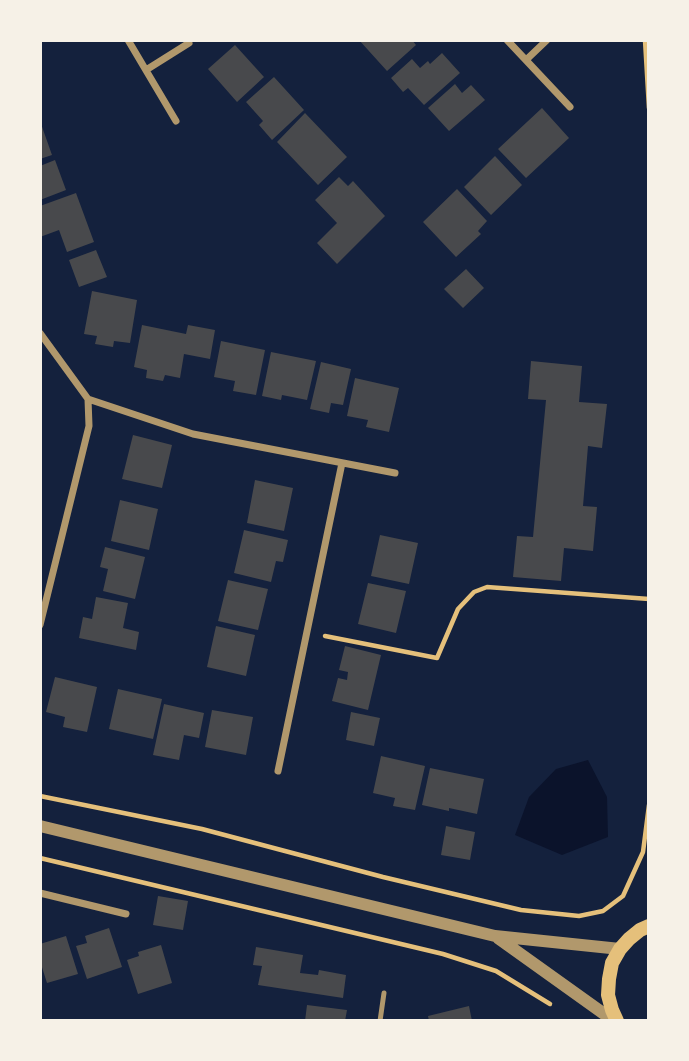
<!DOCTYPE html>
<style>
body{margin:0}
#map{position:relative;width:689px;height:1061px;overflow:hidden;background:#14213d;font-family:"DejaVu Sans",sans-serif}
canvas{display:block}
.frame{position:absolute;inset:0;border:42px solid #f6f1e7;pointer-events:none}
</style>
<div id="map">
<canvas width="689" height="1061"></canvas>
<div class="frame"></div>
</div>
<script>
const ctx = document.querySelector('canvas').getContext('2d');
ctx.lineJoin = 'round';
function paint(path, color) {
  ctx.fillStyle = color;
  ctx.fill(path, 'evenodd');
}
function poly(rows) {
  const path = new Path2D();
  for (const r of rows) {
    path.moveTo(r[0], r[1]);
    for (let i = 2; i < r.length; i += 2) path.lineTo(r[i], r[i + 1]);
  }
  return path;
}
function stroke(path, color, width, dash) {
  ctx.strokeStyle = color;
  ctx.lineWidth = width;
  ctx.lineCap = dash ? 'butt' : 'round';
  ctx.setLineDash(dash || []);
  ctx.stroke(path);
}
const water = poly([
 [588,760,607,797,608,837,562,855,515,835,529,797,556,769]
]);
const building = poly([
 [359,40,412,40,416,45,387,71],
 [235,45,264,77,237,102,208,69],
 [442,53,460,73,424,105,408,88,403,92,391,78,412,59,420,68,428,61,430,64],
 [274,77,304,110,272,140,259,125,263,121,246,102],
 [455,84,462,93,471,85,485,100,449,131,428,108],
 [542,108,569,138,526,178,498,149],
 [305,113,347,157,318,185,277,142],
 [40,121,52,155,40,159],
 [495,156,522,185,491,215,464,187],
 [55,160,66,190,40,200,40,166],
 [339,177,348,186,353,181,385,216,337,264,317,243,337,223,315,200],
 [457,189,487,221,478,231,481,234,456,257,423,222],
 [76,193,94,242,67,252,59,230,40,237,40,206],
 [96,250,107,277,79,287,69,260],
 [466,269,484,288,463,308,444,289],
 [92,291,137,300,130,343,114,341,113,347,95,344,97,336,84,334],
 [142,325,186,334,188,325,215,330,210,359,184,354,180,378,165,375,163,381,146,378,147,370,134,367],
 [221,341,265,350,256,395,233,391,235,381,214,377],
 [271,352,316,361,307,400,282,395,281,400,262,396],
 [531,361,582,366,579,402,607,404,602,448,588,446,583,506,597,507,593,551,564,548,561,581,513,577,517,536,533,537,546,400,528,399],
 [321,362,351,369,343,405,331,403,329,413,310,409],
 [355,378,399,388,389,432,366,427,368,420,347,416],
 [133,435,172,445,162,488,122,479],
 [255,480,293,488,284,531,247,523],
 [120,500,158,509,149,550,111,541],
 [244,530,288,540,283,562,276,561,271,582,234,573],
 [380,535,418,543,409,584,371,576],
 [105,547,145,557,135,599,103,591,108,569,100,567],
 [228,580,268,589,258,630,218,621],
 [368,583,406,591,396,633,358,624],
 [96,597,128,603,123,628,139,632,136,650,79,638,83,617,92,619],
 [216,626,255,635,246,676,207,667],
 [345,646,381,655,368,710,332,701,338,678,347,680,348,672,339,670],
 [55,677,97,687,87,732,63,727,65,717,46,712],
 [118,689,162,699,153,739,109,729],
 [164,704,204,713,199,738,184,735,179,760,153,755],
 [212,710,253,717,246,755,205,747],
 [351,712,380,718,374,746,346,740],
 [381,756,425,766,415,810,393,806,395,798,373,793],
 [430,768,484,779,477,814,449,808,449,811,422,805],
 [446,826,475,832,470,860,441,855],
 [158,896,188,901,183,930,153,925],
 [109,928,122,967,87,979,76,946,87,943,85,936],
 [66,936,78,974,47,983,40,961,40,944],
 [161,945,172,983,138,994,127,960,139,956,138,952],
 [256,947,303,955,300,973,318,975,319,970,346,975,343,998,258,985,262,966,253,965],
 [307,1005,347,1010,345,1021,305,1021],
 [469,1006,472,1021,429,1021,428,1016]
]);
const path = poly([
 [645,40,649,108],
 [325,636,437,658,458,609,474,592,487,587,649,599],
 [40,796,202,829,383,877,521,910,579,916,603,911,623,896,643,852,649,805],
 [40,858,443,954,496,971,550,1004]
]);
const service = poly([
 [380,1021,384,993]
]);
const minor = poly([
 [128,40,176,121],
 [507,40,570,107],
 [526,60,547,40],
 [146,70,189,43],
 [40,333,88,399,89,426,40,625],
 [88,399,193,434,395,473],
 [278,771,342,463],
 [40,893,126,914]
]);
const tertiary = poly([
 [40,826,495,936,620,949],
 [498,938,614,1021]
]);
const secondary = poly([
 [617,1021,612,1010,608,995,609,979,612,963,620,949,629,939,640,930,649,926]
]);
paint(water, '#0b132b');
paint(building, '#48494c');
stroke(path, '#e5c07b', 4.5);
stroke(service, '#b1986c', 5);
stroke(minor, '#b1986c', 7);
stroke(tertiary, '#b1986c', 12);
stroke(secondary, '#e5c07b', 14);
</script>
